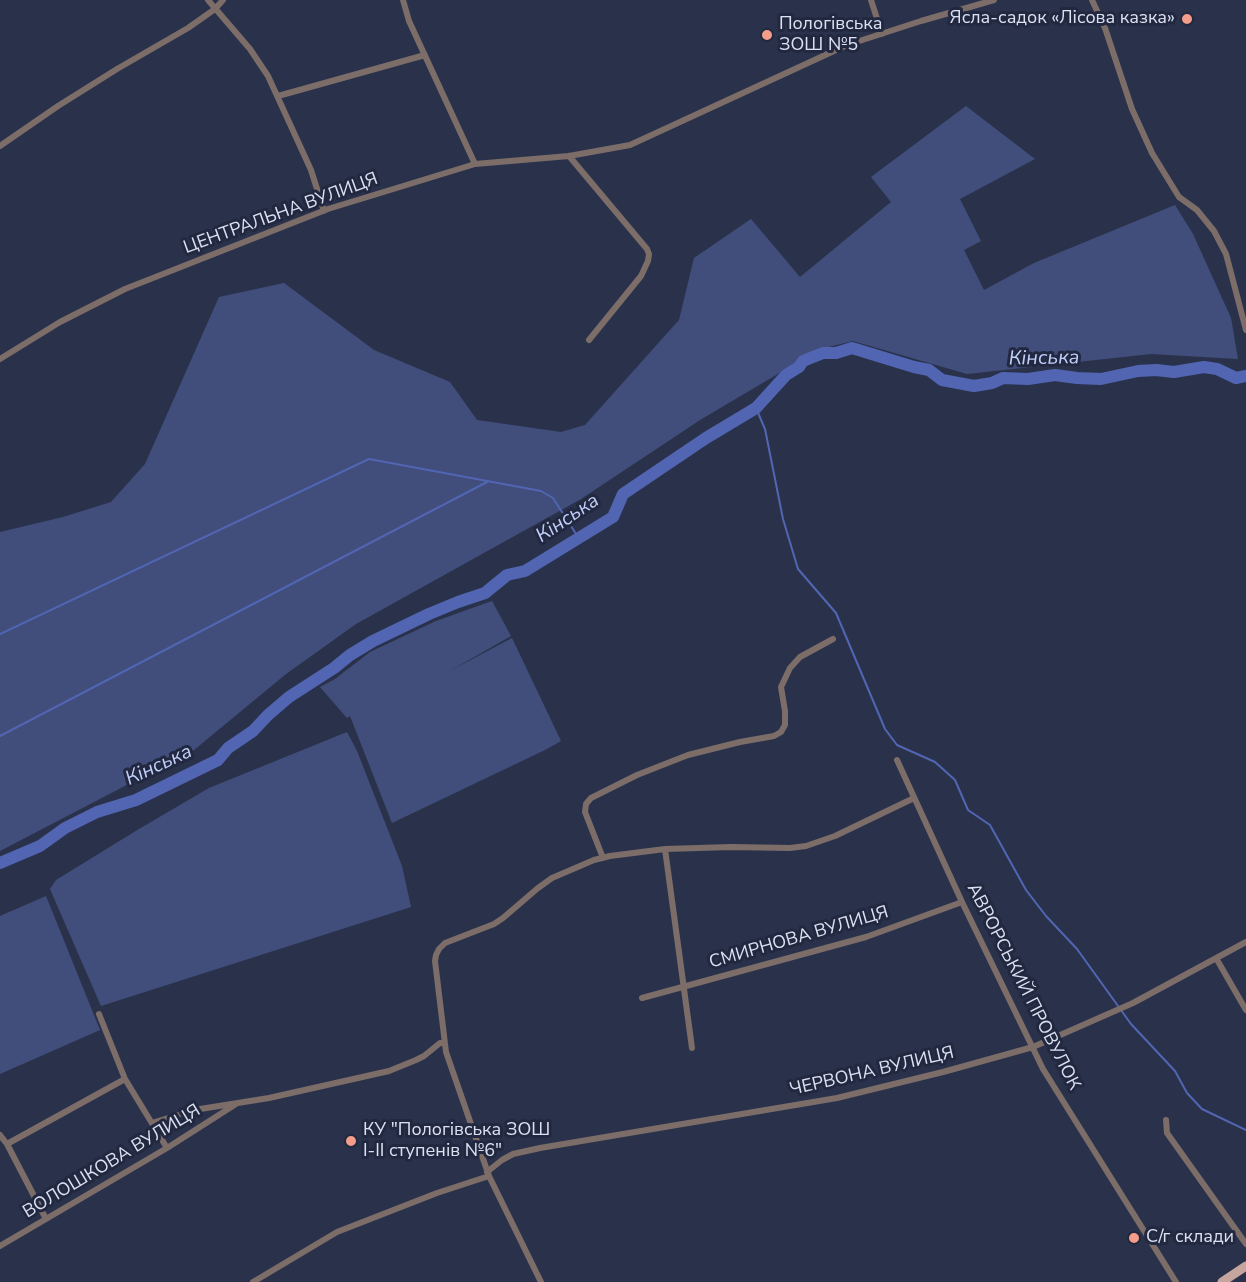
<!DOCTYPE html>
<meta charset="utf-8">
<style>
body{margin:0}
canvas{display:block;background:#2a324b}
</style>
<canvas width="1246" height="1282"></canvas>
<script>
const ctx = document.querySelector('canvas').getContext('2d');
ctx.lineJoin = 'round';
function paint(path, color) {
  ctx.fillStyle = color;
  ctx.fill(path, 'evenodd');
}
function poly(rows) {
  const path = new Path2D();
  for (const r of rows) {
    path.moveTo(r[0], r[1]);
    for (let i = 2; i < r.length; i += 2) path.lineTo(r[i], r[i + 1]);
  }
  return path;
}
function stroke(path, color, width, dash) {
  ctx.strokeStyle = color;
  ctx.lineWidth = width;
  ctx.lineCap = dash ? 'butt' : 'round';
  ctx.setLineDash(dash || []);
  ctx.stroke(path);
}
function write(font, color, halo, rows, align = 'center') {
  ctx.font = font + ' "Nunito Sans",sans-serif';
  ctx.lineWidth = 6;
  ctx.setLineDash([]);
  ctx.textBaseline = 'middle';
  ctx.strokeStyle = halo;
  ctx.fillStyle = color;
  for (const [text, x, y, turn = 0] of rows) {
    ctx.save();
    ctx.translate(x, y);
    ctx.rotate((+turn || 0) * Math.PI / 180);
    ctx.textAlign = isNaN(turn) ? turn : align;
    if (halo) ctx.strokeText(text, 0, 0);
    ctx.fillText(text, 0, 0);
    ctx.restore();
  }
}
const green = poly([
 [966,106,1035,159,960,199,981,241,964,250,984,290,1034,263,1175,205,1193,234,1231,318,1238,359,1151,354,967,374,853,341,820,349,700,420,581,499,356,624,286,674,194,750,0,851,0,532,63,517,111,502,145,464,219,297,284,283,374,350,450,382,477,420,561,432,585,425,679,320,694,258,751,219,800,277,891,202,871,177],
 [492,601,511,636,448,672,512,638,561,741,545,750,392,823,350,716,347,718,320,687,335,679,370,652,436,621],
 [347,732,357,751,402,866,411,907,101,1006,50,889,56,880,139,829,209,788],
 [46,896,100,1030,0,1074,0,916]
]);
const stream = poly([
 [756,408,765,429,783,519,798,569,836,613,885,729,897,745,935,762,955,780,968,810,990,825,1026,890,1046,916,1077,949,1131,1024,1175,1071,1187,1093,1202,1109,1246,1130],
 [0,634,369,459,541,491,553,498,578,537],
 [0,736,487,482]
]);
const river = poly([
 [0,863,40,846,65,828,97,812,136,800,218,760,228,748,253,731,268,715,289,697,334,668,350,655,373,641,429,614,458,602,485,593,507,575,525,571,613,517,623,494,706,438,756,408,786,375,799,367,803,361,823,353,836,353,852,348,914,367,929,370,942,380,974,386,992,383,1003,378,1028,379,1055,375,1077,378,1101,379,1138,371,1156,370,1174,372,1204,367,1217,369,1236,378,1246,376]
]);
const minor = poly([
 [208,0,250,49,268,76,311,170,324,211],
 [403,0,409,21,475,164],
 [871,0,882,34],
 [1092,0,1105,28,1132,109,1152,153,1179,197,1197,210,1214,231,1226,254,1246,330],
 [278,96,425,55],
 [0,146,58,106,117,69,188,28,215,9,223,0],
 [569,156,647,249,649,254,648,261,641,276,589,340],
 [0,359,60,322,125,289,328,209,475,164,569,156,630,145,847,45,921,21,994,0],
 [897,760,962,902,1043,1069,1176,1282],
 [665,849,692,1048],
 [603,858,585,812,586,804,591,798,637,775,688,755,740,742,774,736,781,732,785,725,785,711,781,687,790,668,800,657,833,639],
 [1216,958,1246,1010],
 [642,998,866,937,962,902],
 [99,1014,125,1079,167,1148],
 [1166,1120,1167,1133,1246,1244],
 [152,1123,194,1110,269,1098,389,1071,416,1060,424,1056,440,1043,444,1043],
 [0,1135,7,1144,46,1219],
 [7,1144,125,1079],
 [487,1172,502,1160,513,1154,540,1148,837,1098,943,1072,1033,1047,1133,1003,1246,942],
 [0,1246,167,1148,236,1104],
 [253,1282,337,1232,437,1193,489,1176],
 [541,1282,489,1176,446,1052,435,961,436,955,439,949,445,943,494,924,503,918,538,888,552,878,594,860,610,856,665,849,731,847,790,848,806,846,835,836,914,798]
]);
const primary = poly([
 [1222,1282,1246,1266]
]);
const markers = [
 [1187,19,6,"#f49e89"],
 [767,35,6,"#f49e89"],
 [351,1141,6,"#f49e89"],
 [1134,1238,6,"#f49e89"]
];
const poiNames = [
 ["Ясла-садок «Лісова казка»",1175,19,"right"],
 ["Пологівська",779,25],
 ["ЗОШ №5",779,46],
 ["КУ \"Пологівська ЗОШ",363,1131],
 ["І-ІІ ступенів №6\"",363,1152],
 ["С/г склади",1146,1238]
];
const streetNames = [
 ["ЦЕНТРАЛЬНА ВУЛИЦЯ",281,214,-20],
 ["СМИРНОВА ВУЛИЦЯ",799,938,-16],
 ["АВРОРСЬКИЙ ПРОВУЛОК",1023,987,63],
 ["ЧЕРВОНА ВУЛИЦЯ",872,1072,-13],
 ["ВОЛОШКОВА ВУЛИЦЯ",112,1162,-31]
];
const waterNames = [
 ["Кінська",1044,359,-1],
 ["Кінська",568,519,-34],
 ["Кінська",159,766,-25]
];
paint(green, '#414e7c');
stroke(stream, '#5165b3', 2);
stroke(river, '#5165b3', 12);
stroke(minor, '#7d6d69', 6);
stroke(primary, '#c5a69e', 9);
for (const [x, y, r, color] of markers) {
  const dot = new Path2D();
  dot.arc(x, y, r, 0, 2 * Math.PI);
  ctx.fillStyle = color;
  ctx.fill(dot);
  stroke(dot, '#212840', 2);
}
write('18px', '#dce1f2', '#212840', poiNames, 'left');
write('18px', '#dce1f2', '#212840', streetNames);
write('italic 20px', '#c0cef9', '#212840', waterNames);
</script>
